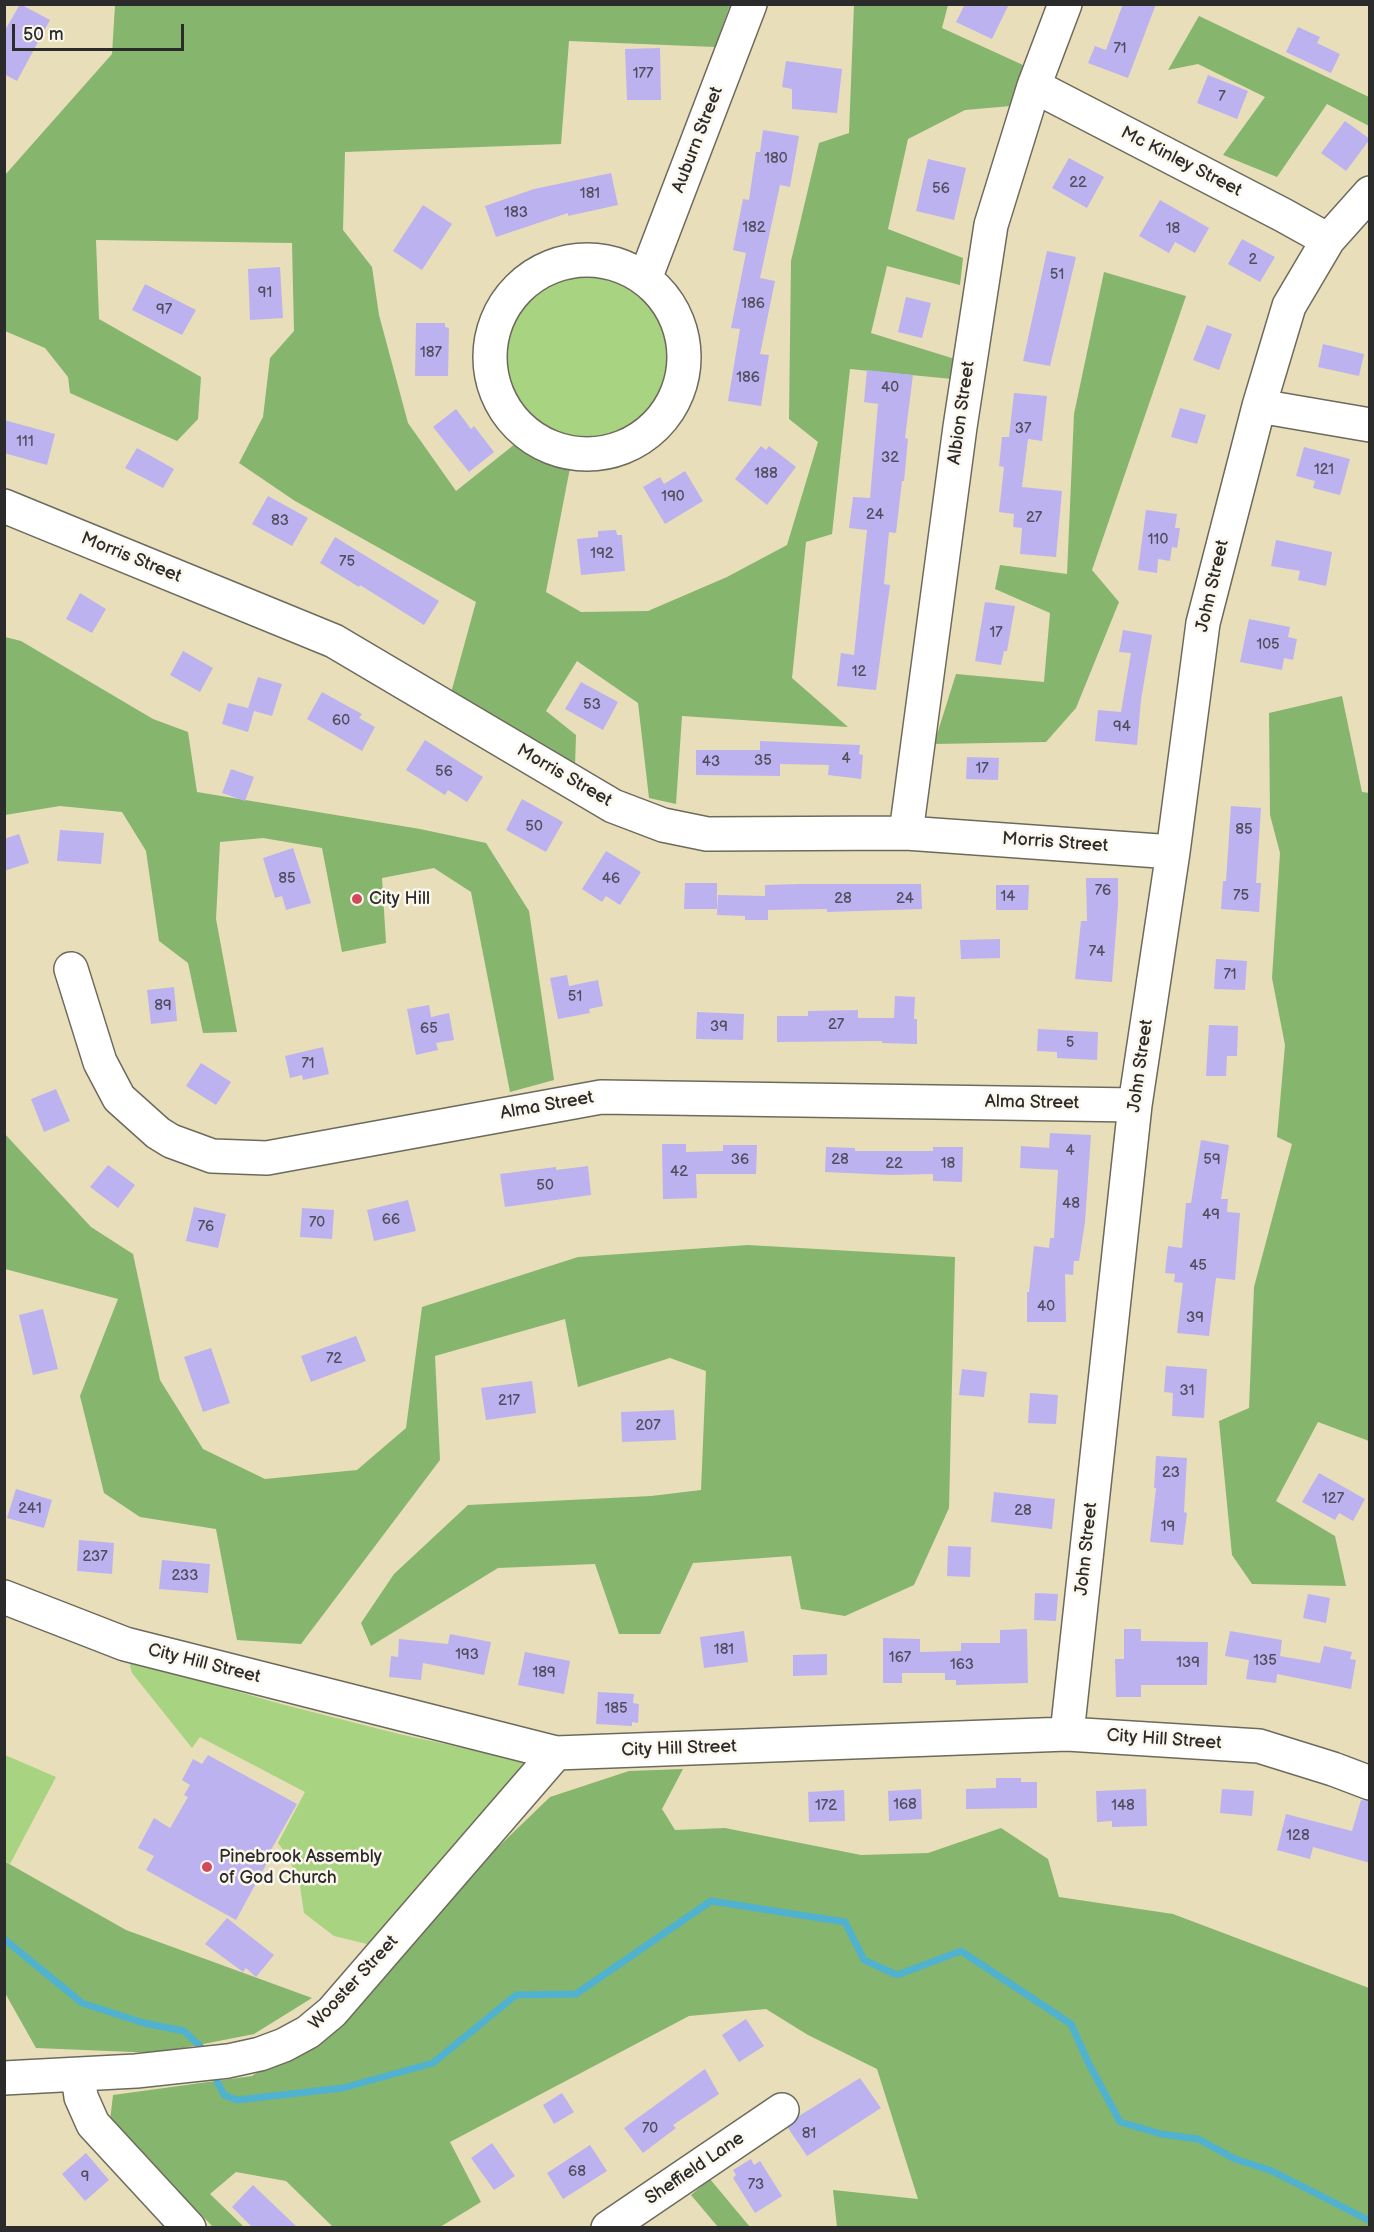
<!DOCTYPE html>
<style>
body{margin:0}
#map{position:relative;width:1374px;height:2232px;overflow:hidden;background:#e8deb9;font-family:"Balsamiq Sans",sans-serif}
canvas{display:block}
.frame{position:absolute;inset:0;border:6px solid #2b2b2b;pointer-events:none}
.scale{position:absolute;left:12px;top:24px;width:172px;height:27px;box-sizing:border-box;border:3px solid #2b2b2b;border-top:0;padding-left:8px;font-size:18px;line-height:21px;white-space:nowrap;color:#2b2b2b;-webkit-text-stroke:4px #fbf7ec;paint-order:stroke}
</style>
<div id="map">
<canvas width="1374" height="2232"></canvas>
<div class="frame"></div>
<div class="scale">50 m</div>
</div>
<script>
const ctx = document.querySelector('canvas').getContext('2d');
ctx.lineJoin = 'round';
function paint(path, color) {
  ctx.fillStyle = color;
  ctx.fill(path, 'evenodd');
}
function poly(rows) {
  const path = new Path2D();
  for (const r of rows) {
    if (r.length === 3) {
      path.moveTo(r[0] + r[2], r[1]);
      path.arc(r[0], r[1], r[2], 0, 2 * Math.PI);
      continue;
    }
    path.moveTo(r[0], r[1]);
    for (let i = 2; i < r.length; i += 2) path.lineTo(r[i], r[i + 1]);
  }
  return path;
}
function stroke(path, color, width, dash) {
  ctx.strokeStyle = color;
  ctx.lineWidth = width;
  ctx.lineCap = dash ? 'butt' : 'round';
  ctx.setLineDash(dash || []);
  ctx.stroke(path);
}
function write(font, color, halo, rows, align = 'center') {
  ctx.font = font + ' "Balsamiq Sans",sans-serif';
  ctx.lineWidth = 5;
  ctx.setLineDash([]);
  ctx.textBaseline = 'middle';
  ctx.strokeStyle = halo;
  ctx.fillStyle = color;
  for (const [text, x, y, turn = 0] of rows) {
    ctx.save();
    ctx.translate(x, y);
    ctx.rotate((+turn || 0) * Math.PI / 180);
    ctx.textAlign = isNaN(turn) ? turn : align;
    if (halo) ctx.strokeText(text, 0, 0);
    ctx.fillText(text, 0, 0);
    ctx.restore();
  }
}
const green = poly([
 [585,355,83],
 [131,1661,281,1704,399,1734,528,1762,371,1945,334,1936,304,1913,300,1886,288,1856,278,1843,305,1792,200,1737,192,1748,132,1673,130,1666],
 [5,1755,56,1777,10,1864,5,1861]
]);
const forest = poly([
 [115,5,730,5,715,47,569,41,561,144,345,152,343,230,372,267,379,315,408,423,456,491,515,444,570,468,546,592,581,612,648,611,727,577,787,545,818,442,789,419,791,261,819,143,849,133,854,5,948,5,942,28,1023,65,1011,106,965,110,908,139,888,229,963,258,960,285,887,266,871,333,955,359,952,379,850,369,832,534,806,542,792,678,848,727,682,716,676,804,649,798,638,703,577,661,546,711,576,735,575,766,451,693,476,602,295,501,239,463,263,417,270,358,294,331,292,243,96,240,99,319,201,377,198,419,177,441,70,393,68,377,45,348,5,331,5,175,112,54],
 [1199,16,1369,97,1369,126,1327,104,1277,177,1223,155,1265,97,1198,64,1168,70],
 [1104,272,1186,296,1092,570,1119,602,1076,708,1046,742,934,744,956,674,1044,682,1050,613,995,589,1000,565,1067,574,1074,414],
 [5,637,21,641,153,719,188,732,197,792,420,829,486,843,529,911,554,1080,510,1092,471,892,434,868,382,878,386,943,342,952,322,848,263,838,220,842,216,919,237,1032,203,1033,188,963,159,941,146,851,122,812,60,806,5,815],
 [1342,696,1362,792,1370,793,1369,1441,1318,1422,1276,1501,1335,1536,1346,1586,1252,1584,1232,1555,1219,1421,1249,1408,1254,1287,1292,1144,1277,1137,1285,1045,1272,978,1280,853,1270,815,1269,713],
 [4,1133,91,1227,133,1254,160,1380,203,1449,265,1479,357,1470,406,1428,422,1307,578,1257,748,1245,955,1257,949,1508,914,1585,845,1616,801,1609,791,1556,693,1563,660,1634,619,1634,595,1564,498,1568,371,1646,361,1623,394,1574,468,1505,651,1496,701,1490,706,1371,670,1358,578,1387,565,1319,435,1356,440,1460,301,1644,237,1640,216,1529,140,1517,104,1493,80,1396,118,1299,5,1269],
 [683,1769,662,1809,675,1830,725,1828,861,1855,928,1853,1001,1828,1048,1859,1059,1897,1173,1914,1369,1988,1369,2227,837,2227,833,2190,918,2199,877,2069,808,2035,766,2009,689,2016,450,2142,481,2202,440,2227,333,2227,286,2181,236,2172,210,2194,244,2227,213,2227,110,2121,113,2095,252,2076,361,2000,494,1851,550,1797,629,1771],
 [4,1861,126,1930,312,1998,254,2034,158,2053,36,2048,5,1993],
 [710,2179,750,2227,718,2227,691,2195]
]);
const stream = poly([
 [4,1939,82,2003,144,2023,184,2031,200,2046],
 [217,2081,224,2095,237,2100,343,2088,433,2063,516,1995,576,1994,711,1901,845,1922,864,1960,897,1975,961,1951,1071,2024,1088,2062,1120,2122,1161,2134,1198,2139,1235,2159,1272,2171,1370,2221]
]);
const building = poly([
 [20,4,50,20,17,81,4,74,4,32],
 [965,4,1009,4,992,39,956,22],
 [1123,4,1156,4,1128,78,1088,63,1095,46,1106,50],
 [1298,27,1320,37,1317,43,1340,54,1331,73,1286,52],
 [660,48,661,100,627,100,625,49],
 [786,61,842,69,837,113,792,109,792,89,782,87],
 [1208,75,1248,91,1237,119,1197,103],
 [1345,121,1370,139,1346,171,1321,153],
 [763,130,799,136,790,187,780,185,760,278,775,281,760,354,769,355,761,406,728,401,740,329,731,328,746,253,733,250,743,199,749,200,756,152,760,152],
 [1069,158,1104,177,1087,208,1052,188],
 [928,159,966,168,954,220,916,211],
 [611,173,618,205,568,216,568,213,496,237,485,206,534,189],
 [1160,200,1209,228,1195,253,1175,242,1169,253,1139,236],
 [423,205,452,224,422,270,393,251],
 [1242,239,1275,257,1260,282,1228,264],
 [1047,251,1076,257,1050,366,1023,361],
 [280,267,283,318,250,320,248,269],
 [145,284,196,310,182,335,132,310],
 [906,297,931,303,922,338,898,332],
 [416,323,445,323,445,327,449,328,448,376,415,376],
 [1207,325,1232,334,1219,370,1193,360],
 [1323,344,1364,354,1359,376,1318,367],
 [867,370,913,375,905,438,908,439,904,481,902,481,896,533,889,532,884,584,890,585,876,690,837,686,841,653,854,655,867,530,849,528,853,497,870,498,878,404,864,402],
 [1014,393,1047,396,1042,441,1028,439,1022,487,1062,491,1056,557,1020,554,1022,528,1013,527,1014,514,999,512,1004,467,999,466,1002,437,1009,437],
 [1180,408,1206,415,1197,444,1171,437],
 [456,409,471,429,474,426,494,452,469,472,433,427],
 [4,420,55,434,47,465,4,453],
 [761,446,766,450,769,446,796,467,767,505,735,479],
 [1304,447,1350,459,1340,495,1313,488,1315,481,1296,476],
 [137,448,174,469,163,488,125,468],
 [685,471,703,501,665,524,643,487,660,477,664,484],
 [268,496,308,518,292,546,252,524],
 [1146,510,1177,514,1175,528,1180,528,1177,548,1172,547,1170,561,1158,559,1157,573,1138,570],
 [616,530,617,535,622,535,625,571,581,575,577,539,598,537,598,531],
 [335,537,439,601,424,625,360,585,359,587,320,563],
 [1276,540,1332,552,1326,586,1298,580,1300,571,1271,566],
 [80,593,106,609,92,633,66,619],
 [985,602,1015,606,1007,651,1004,651,1001,665,975,661],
 [1249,619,1290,627,1288,637,1297,639,1293,660,1284,658,1282,670,1240,662],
 [1123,630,1152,635,1141,700,1137,745,1095,741,1098,710,1121,712,1131,653,1119,652],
 [183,651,213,668,200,692,170,675],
 [258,677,282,684,272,716,254,711,248,732,222,724,228,703,248,708],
 [581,682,618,702,603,730,565,709],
 [322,692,362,714,359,718,375,727,362,751,307,719],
 [425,740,483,777,467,802,448,790,445,795,406,770],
 [760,741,860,745,859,754,863,755,861,779,828,775,829,765,780,764,780,776,696,775,696,750,760,750],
 [967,757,999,758,998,780,966,779],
 [231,769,254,777,245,801,222,793],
 [522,799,563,822,546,852,506,830],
 [1231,806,1261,808,1256,883,1261,883,1259,912,1221,909,1223,881,1226,881],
 [60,830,104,833,101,864,57,861],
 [19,834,29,863,4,871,4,839],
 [293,848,311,903,286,910,282,896,275,898,263,858],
 [606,851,641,872,620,905,606,896,602,902,582,889],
 [1086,878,1118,878,1118,905,1112,982,1075,979,1081,921,1087,921],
 [685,883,717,883,717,909,684,909],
 [799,884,921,884,922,909,827,912,827,909,768,910,768,920,745,920,745,916,717,915,718,895,765,896,765,885],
 [996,885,1029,885,1028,910,996,910],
 [1000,939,1000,958,961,959,960,940],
 [1216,959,1247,961,1245,990,1214,989],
 [567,975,569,986,598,980,603,1006,589,1009,590,1013,558,1019,550,978],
 [174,987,177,1021,151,1024,147,990],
 [895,996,915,997,914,1019,917,1019,917,1044,882,1043,882,1041,777,1042,777,1016,808,1016,808,1011,858,1010,858,1018,894,1018],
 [429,1005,431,1017,449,1013,454,1040,436,1043,438,1050,416,1055,407,1009],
 [697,1012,744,1014,743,1040,696,1039],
 [1209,1025,1238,1026,1237,1056,1227,1056,1226,1076,1206,1076],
 [1038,1029,1098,1032,1097,1060,1057,1058,1057,1052,1037,1051],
 [323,1047,329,1074,303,1080,302,1075,290,1078,285,1056],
 [201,1063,231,1082,216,1105,186,1086],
 [56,1089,70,1121,44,1132,31,1099],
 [1050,1133,1091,1135,1085,1222,1079,1261,1074,1261,1073,1275,1065,1274,1066,1322,1027,1322,1027,1292,1029,1292,1034,1246,1049,1248,1050,1238,1054,1238,1058,1170,1020,1168,1021,1146,1049,1148],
 [1201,1140,1229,1145,1221,1199,1228,1199,1227,1212,1240,1213,1235,1280,1216,1278,1209,1336,1177,1333,1183,1283,1174,1282,1175,1274,1165,1273,1168,1246,1182,1248,1186,1203,1191,1203],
 [662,1144,686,1144,686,1152,723,1151,723,1145,757,1145,756,1174,696,1174,697,1198,663,1199],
 [826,1147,855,1148,855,1151,933,1151,933,1147,963,1147,962,1182,933,1181,933,1174,891,1175,825,1172],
 [108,1165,135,1185,118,1208,90,1187],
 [588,1166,591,1195,505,1207,500,1174,556,1167,556,1170],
 [408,1200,416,1231,374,1241,367,1210],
 [194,1207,226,1214,218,1248,186,1241],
 [302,1208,334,1210,332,1239,300,1237],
 [43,1309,58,1369,33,1375,19,1315],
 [356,1336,366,1361,311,1382,301,1356],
 [211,1348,230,1403,203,1412,184,1357],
 [1166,1366,1207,1369,1204,1418,1172,1416,1173,1393,1164,1392],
 [962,1369,987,1372,984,1397,959,1395],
 [532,1381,536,1413,486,1420,481,1388],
 [1030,1393,1058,1395,1056,1424,1028,1423],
 [674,1410,676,1440,622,1442,621,1412],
 [1156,1456,1187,1458,1184,1512,1187,1513,1183,1545,1150,1542,1156,1488,1154,1488],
 [1319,1473,1365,1499,1353,1521,1339,1513,1335,1520,1302,1502],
 [16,1489,52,1500,44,1528,7,1518],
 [994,1492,1055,1499,1052,1529,991,1522],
 [79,1540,114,1543,112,1574,77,1571],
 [948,1546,971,1547,970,1577,947,1576],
 [162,1560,210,1564,208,1593,159,1589],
 [1035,1593,1058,1594,1056,1621,1034,1620],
 [1308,1594,1330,1598,1326,1623,1303,1618],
 [1027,1629,1028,1683,956,1685,956,1680,945,1680,945,1673,902,1673,902,1683,883,1683,883,1638,920,1639,920,1652,961,1651,961,1643,1000,1643,1000,1630],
 [1124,1629,1141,1629,1141,1641,1208,1642,1207,1685,1141,1685,1141,1697,1116,1697,1115,1659,1124,1659],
 [744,1631,748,1662,704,1668,700,1637],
 [1230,1631,1282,1640,1280,1656,1320,1663,1324,1646,1352,1652,1350,1659,1356,1660,1351,1689,1277,1674,1276,1683,1246,1679,1249,1660,1225,1656],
 [450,1634,491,1642,484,1675,423,1663,421,1680,389,1677,391,1656,398,1657,399,1639,448,1644],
 [525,1652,570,1661,564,1694,518,1685],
 [827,1654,827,1675,793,1676,793,1655],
 [598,1692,634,1694,633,1703,639,1704,638,1723,632,1722,632,1726,596,1724],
 [208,1755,297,1804,264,1862,267,1863,236,1920,146,1870,154,1856,138,1848,154,1818,170,1828,188,1797,184,1795,190,1785,182,1780,193,1759,202,1764],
 [996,1778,1021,1778,1021,1782,1037,1782,1037,1808,966,1809,966,1789,996,1788],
 [921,1789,922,1819,889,1821,888,1791],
 [1146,1789,1147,1826,1112,1827,1112,1821,1097,1822,1096,1791],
 [1222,1789,1254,1791,1252,1816,1220,1813],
 [844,1790,845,1821,809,1822,808,1792],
 [1361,1800,1370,1801,1370,1863,1313,1847,1310,1859,1277,1850,1286,1814,1352,1831],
 [227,1918,274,1955,256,1977,246,1968,243,1972,205,1944],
 [746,2019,764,2046,739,2062,722,2035],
 [705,2069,719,2094,673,2125,676,2128,643,2153,624,2128],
 [860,2078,881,2108,807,2156,788,2128,799,2116],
 [562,2093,574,2112,554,2124,543,2105],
 [492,2143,515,2176,494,2190,471,2158],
 [590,2145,607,2171,563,2199,547,2173],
 [86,2153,109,2180,85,2201,62,2174],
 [751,2159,754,2165,760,2161,782,2196,755,2213,733,2178,736,2175,733,2170],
 [253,2185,298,2228,253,2228,232,2207]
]);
const minor = poly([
 [1034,86,1283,215,1328,240],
 [587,357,97],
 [646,276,750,4],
 [1259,406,1370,425],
 [4,506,334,641,613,806,663,825,707,834,906,833,1173,852],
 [906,833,960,427,991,225,1034,86,1065,4],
 [71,969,100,1062,119,1098,158,1133,171,1141,212,1156,267,1158,601,1097,1135,1105],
 [4,1597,125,1644,556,1753,1067,1734,1259,1746,1333,1769,1370,1783],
 [1067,1734,1135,1105,1173,852,1203,623,1259,406,1289,306,1328,240,1370,193],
 [78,2075,81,2097,93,2124,189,2228],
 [4,2078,136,2071,228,2061,260,2054,284,2045,308,2032,332,2012,556,1753],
 [608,2228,782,2110]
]);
const markers = [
 [357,899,6,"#d1495b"],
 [207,1867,6,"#d1495b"]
];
const numberNames = [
 ["71",1120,49],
 ["177",643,74],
 ["7",1222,97],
 ["180",776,159],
 ["22",1078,183],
 ["56",941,189],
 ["181",590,194],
 ["183",516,213],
 ["182",754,228],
 ["18",1173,229],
 ["2",1253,260],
 ["51",1057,275],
 ["91",265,293],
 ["186",753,304],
 ["97",164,310],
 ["187",431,353],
 ["186",748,378],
 ["40",890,388],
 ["37",1023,429],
 ["111",25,442],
 ["32",890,458],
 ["121",1324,470],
 ["188",766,474],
 ["190",673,497],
 ["24",875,515],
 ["27",1034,518],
 ["83",280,521],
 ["110",1158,540],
 ["192",602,554],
 ["75",347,562],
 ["17",996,633],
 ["105",1268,645],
 ["12",859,672],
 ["53",592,705],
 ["60",341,721],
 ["94",1122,727],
 ["4",846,759],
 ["35",763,761],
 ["43",711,762],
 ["17",982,769],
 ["56",444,772],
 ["50",534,827],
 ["85",1244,830],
 ["85",287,879],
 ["46",611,879],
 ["76",1103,891],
 ["75",1241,896],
 ["14",1008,897],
 ["28",843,899],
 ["24",905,899],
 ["74",1097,952],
 ["71",1230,975],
 ["51",575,997],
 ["89",163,1006],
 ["27",836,1025],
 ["39",719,1027],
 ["65",429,1029],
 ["5",1070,1043],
 ["71",308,1064],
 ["4",1070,1151],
 ["36",740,1160],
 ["28",840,1160],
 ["59",1212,1160],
 ["22",894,1164],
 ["18",948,1164],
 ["42",679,1172],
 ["50",545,1186],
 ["48",1071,1204],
 ["49",1211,1215],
 ["66",391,1220],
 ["70",317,1223],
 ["76",206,1227],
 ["45",1198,1266],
 ["40",1046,1307],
 ["39",1195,1318],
 ["72",334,1359],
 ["31",1187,1391],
 ["217",509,1401],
 ["207",648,1426],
 ["23",1171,1473],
 ["127",1333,1499],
 ["241",30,1509],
 ["28",1023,1511],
 ["19",1168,1527],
 ["237",95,1557],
 ["233",185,1576],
 ["181",724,1650],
 ["193",467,1655],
 ["167",900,1658],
 ["135",1265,1661],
 ["139",1188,1663],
 ["163",962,1665],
 ["189",544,1673],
 ["185",616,1709],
 ["168",905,1805],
 ["172",826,1806],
 ["148",1123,1806],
 ["128",1298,1836],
 ["70",650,2129],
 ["81",809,2134],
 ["68",577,2172],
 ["9",85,2177],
 ["73",756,2185]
];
const streetNames = [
 ["Auburn Street",698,140,-69],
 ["Mc Kinley Street",1181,162,27],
 ["Albion Street",962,413,-82],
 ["Morris Street",131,558,22],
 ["John Street",1213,586,-77],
 ["Morris Street",564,776,30],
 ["Morris Street",1055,843,4],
 ["John Street",1141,1066,-82],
 ["Alma Street",1032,1103,1],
 ["Alma Street",547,1106,-10],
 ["John Street",1087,1549,-84],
 ["City Hill Street",204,1664,14],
 ["City Hill Street",1164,1740,4],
 ["City Hill Street",679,1749,-2],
 ["Wooster Street",354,1983,-47],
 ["Sheffield Lane",695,2169,-34]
];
const poiNames = [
 ["City Hill",369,899],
 ["Pinebrook Assembly",219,1857],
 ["of God Church",219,1878]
];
paint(green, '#a8d380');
paint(forest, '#86b56e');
stroke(stream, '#51b2cf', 7);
paint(building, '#bdb2f0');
stroke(minor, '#6d6a5d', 36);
stroke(minor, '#fff', 33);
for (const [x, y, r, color] of markers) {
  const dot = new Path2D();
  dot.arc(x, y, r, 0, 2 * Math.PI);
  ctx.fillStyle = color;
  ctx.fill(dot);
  stroke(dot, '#fbf7ec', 2);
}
write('15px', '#504d5c', null, numberNames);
write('18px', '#2b2b2b', '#fbf7ec', streetNames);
write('18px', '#2b2b2b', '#fbf7ec', poiNames, 'left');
</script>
